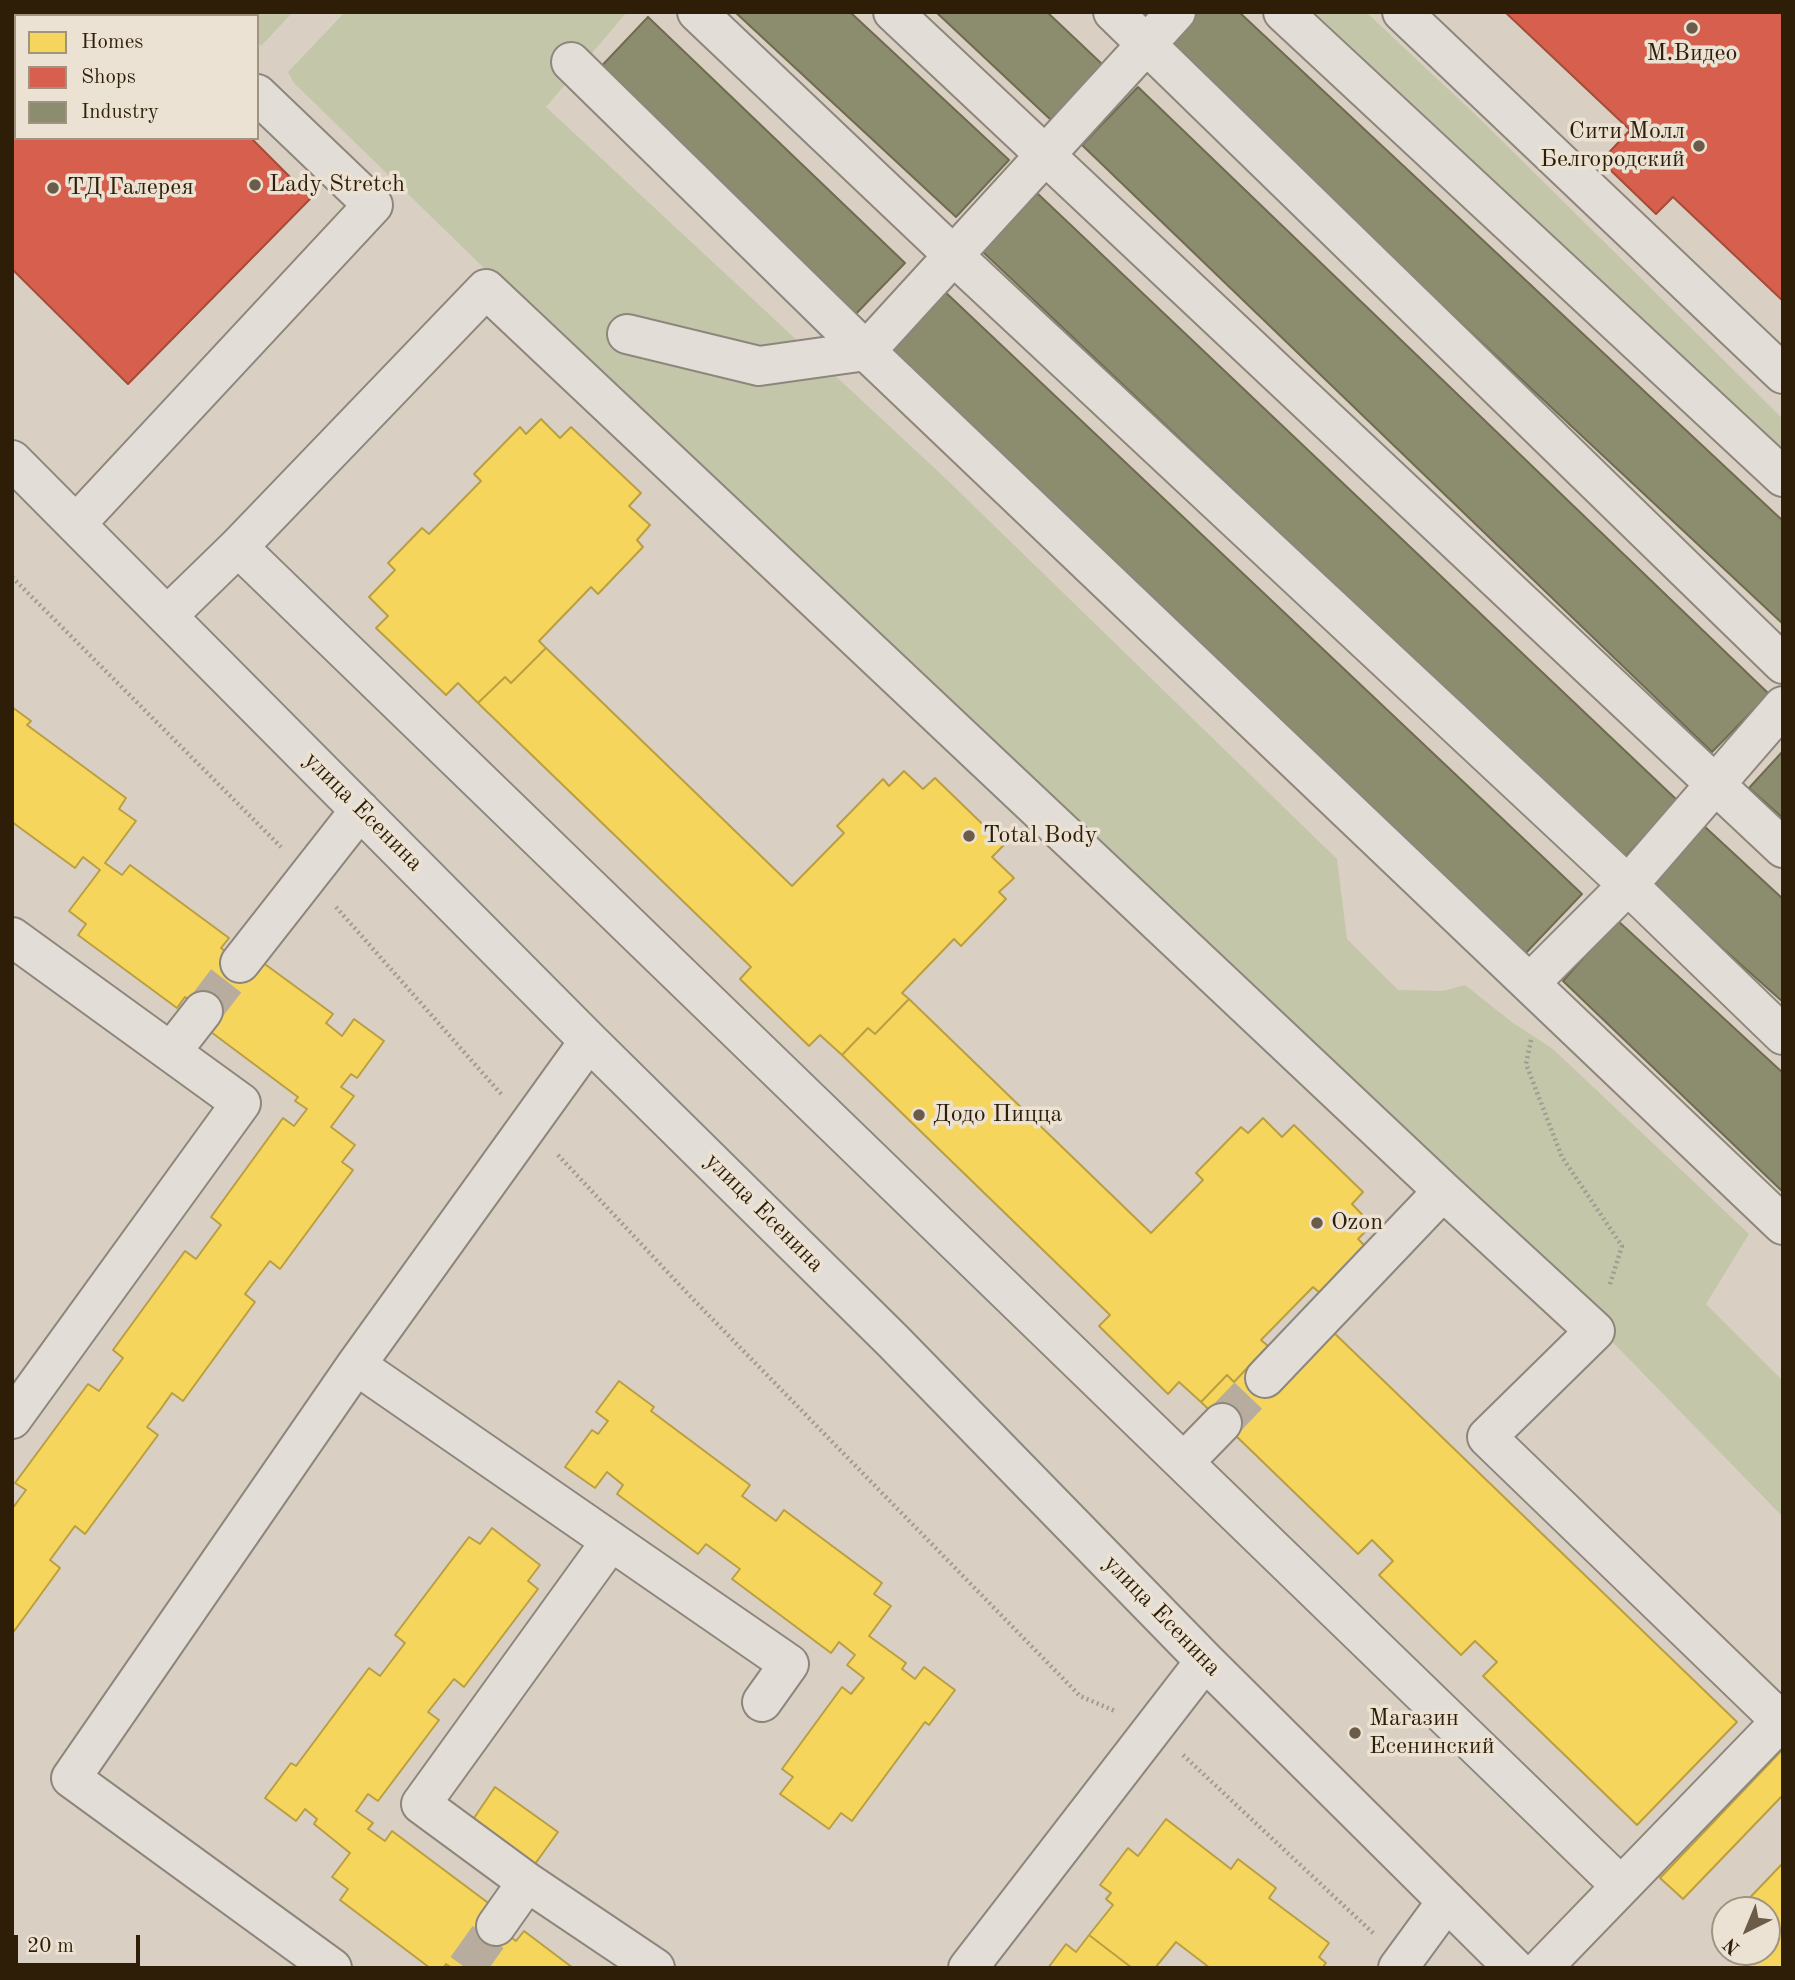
<!DOCTYPE html>
<meta charset="utf-8">
<style>
body{margin:0}
#map{position:relative;width:1795px;height:1980px;overflow:hidden;background:#d9d0c3;font-family:"Old Standard TT",serif}
canvas{display:block}
.frame{position:absolute;inset:0;border:14px solid #2e1e07;pointer-events:none}
.legend{position:absolute;left:14px;top:14px;width:245px;height:126px;box-sizing:border-box;background:#ece2d3;border:2px solid #a09481;margin:0;padding:9px 12px;list-style:none;font-size:21px;color:#2e1e07}
.legend li{display:flex;align-items:center;gap:14px;height:35px}
.legend b{width:35px;border:2px solid #a09481}
.north{position:absolute;left:1711px;top:1896px;width:70px;height:70px;box-sizing:border-box;background:#ece2d3;border:2px solid #a09481;border-radius:50%;rotate:223deg;font-size:19px;font-weight:700;line-height:28px;text-align:center;color:#2e1e07}
.north::after{content:'';display:block;margin:auto;width:24px;height:32px;background:#6a5c49;clip-path:polygon(50% 0,100% 100%,50% 72%,0 100%)}
.scale{position:absolute;left:14px;top:1935px;width:126px;height:32px;box-sizing:border-box;border:4px solid #2e1e07;border-top:0;padding-left:9px;font-size:21px;line-height:24px;white-space:nowrap;color:#2e1e07;-webkit-text-stroke:5px #ece2d3;paint-order:stroke}
</style>
<div id="map">
<canvas width="1795" height="1980"></canvas>
<div class="frame"></div>
<ul class="legend">
<li><b style="height:19px;background:#f6d55c"></b>Homes</li>
<li><b style="height:19px;background:#d6604d"></b>Shops</li>
<li><b style="height:19px;background:#8c8c6e"></b>Industry</li>
</ul>
<div class="north">N</div>
<div class="scale">20 m</div>
</div>
<script>
const ctx = document.querySelector('canvas').getContext('2d');
ctx.lineJoin = 'round';
function paint(path, color) {
  ctx.fillStyle = color;
  ctx.fill(path, 'evenodd');
}
function poly(rows) {
  const path = new Path2D();
  for (const r of rows) {
    path.moveTo(r[0], r[1]);
    for (let i = 2; i < r.length; i += 2) path.lineTo(r[i], r[i + 1]);
  }
  return path;
}
function stroke(path, color, width, dash) {
  ctx.strokeStyle = color;
  ctx.lineWidth = width;
  ctx.lineCap = dash ? 'butt' : 'round';
  ctx.setLineDash(dash || []);
  ctx.stroke(path);
}
function write(font, color, halo, rows, align = 'center') {
  ctx.font = font + ' "Old Standard TT",serif';
  ctx.lineWidth = 7;
  ctx.setLineDash([]);
  ctx.textBaseline = 'middle';
  ctx.strokeStyle = halo;
  ctx.fillStyle = color;
  for (const [text, x, y, turn = 0] of rows) {
    ctx.save();
    ctx.translate(x, y);
    ctx.rotate((+turn || 0) * Math.PI / 180);
    ctx.textAlign = isNaN(turn) ? turn : align;
    if (halo) ctx.strokeText(text, 0, 0);
    ctx.fillText(text, 0, 0);
    ctx.restore();
  }
}
const green = poly([
 [222,12,293,12,261,46,257,43,257,16,226,16],
 [345,12,627,12,546,107,942,475,1337,859,1347,939,1398,990,1443,991,1465,985,1513,1023,1553,1049,1749,1234,1706,1304,1783,1381,1783,1517,1474,1200,562,344,294,83,288,72],
 [1314,12,1366,12,1480,119,1783,419,1783,449]
]);
const homes = poly([
 [541,419,560,438,571,427,641,493,629,506,650,525,637,540,643,547,598,594,591,587,539,641,546,648,511,683,505,677,478,703,458,683,446,695,376,628,388,616,369,597,395,570,388,563,422,528,429,534,481,481,474,474,520,427,526,434,541,419],
 [546,648,792,886,844,833,837,826,883,779,889,786,904,771,923,789,935,778,1004,845,992,857,1014,878,999,892,1006,899,961,946,954,939,902,993,909,999,875,1034,868,1028,842,1055,820,1035,809,1046,740,979,751,967,478,703,505,677,511,683,546,648],
 [12,707,31,721,27,725,126,798,119,809,136,821,105,863,122,875,130,865,229,938,221,948,240,963,262,962,333,1014,326,1023,342,1036,354,1019,384,1041,357,1078,351,1074,341,1087,354,1096,331,1127,355,1145,342,1162,353,1170,280,1269,270,1261,245,1294,255,1302,183,1401,172,1393,160,1410,147,1427,158,1435,85,1534,75,1526,50,1560,60,1568,12,1634,12,1509,26,1490,15,1483,88,1384,99,1391,111,1374,123,1358,113,1350,185,1251,196,1259,221,1225,211,1217,283,1118,294,1126,307,1109,295,1101,298,1097,211,1032,219,1021,185,997,177,1008,78,935,86,924,69,911,100,870,83,857,75,868,12,822,12,707],
 [909,999,1151,1233,1203,1180,1196,1173,1241,1127,1248,1133,1263,1118,1282,1137,1294,1125,1363,1192,1352,1204,1372,1225,1358,1239,1365,1246,1320,1293,1313,1287,1261,1340,1268,1346,1234,1382,1227,1375,1201,1402,1179,1382,1168,1394,1099,1326,1110,1315,842,1055,868,1028,875,1034,909,999],
 [1329,1328,1737,1722,1637,1825,1483,1676,1497,1662,1475,1641,1461,1655,1379,1575,1393,1561,1372,1540,1358,1554,1201,1402,1227,1375,1234,1382,1251,1364,1274,1386,1329,1328],
 [619,1381,654,1407,651,1411,750,1485,742,1496,776,1521,784,1510,882,1583,874,1594,891,1606,869,1636,906,1663,902,1669,915,1679,924,1667,955,1690,929,1725,925,1722,852,1821,841,1813,829,1829,780,1794,793,1777,782,1769,842,1687,851,1694,864,1678,847,1665,855,1655,839,1642,831,1653,732,1579,740,1569,706,1544,698,1554,617,1494,623,1485,607,1472,595,1488,565,1467,592,1430,598,1434,608,1421,596,1412,619,1381],
 [492,1528,540,1565,528,1581,538,1589,464,1687,454,1679,428,1712,439,1720,378,1801,368,1794,356,1811,373,1823,368,1829,385,1841,392,1831,491,1905,483,1916,516,1941,524,1931,573,1968,452,1968,446,1964,443,1968,430,1968,340,1900,348,1889,332,1877,350,1853,314,1824,317,1819,305,1809,296,1821,265,1798,291,1763,296,1766,369,1668,380,1676,405,1643,395,1635,469,1537,480,1544,492,1528],
 [1783,1749,1783,1795,1683,1899,1660,1878,1783,1749],
 [495,1787,558,1832,535,1864,472,1821,495,1787],
 [1166,1819,1231,1869,1238,1859,1276,1888,1269,1898,1329,1943,1319,1957,1326,1963,1322,1968,1210,1968,1176,1942,1155,1968,1132,1968,1089,1935,1113,1905,1106,1899,1111,1893,1100,1885,1128,1848,1138,1856,1166,1819],
 [1783,1863,1783,1968,1748,1968,1731,1952,1767,1952,1767,1910,1738,1910,1783,1863],
 [1725,1924,1725,1946,1714,1935,1725,1924],
 [1089,1935,1132,1968,1048,1968,1066,1944,1076,1952,1089,1935]
]);
const shops = poly([
 [67,12,122,12,126,16,63,16,67,12],
 [1505,12,1783,12,1783,301,1673,197,1656,214,1601,161,1630,130,1505,12],
 [16,64,16,138,251,138,311,198,128,384,12,269,12,67,16,64]
]);
const industry = poly([
 [735,12,850,12,1009,160,956,217,735,12],
 [936,12,1047,12,1103,65,1051,120,936,12],
 [1198,12,1239,12,1783,521,1783,624,1166,47,1198,12],
 [648,17,905,263,851,319,594,74,648,17],
 [1138,87,1769,694,1712,752,1082,145,1138,87],
 [1037,193,1678,801,1623,859,982,251,1037,193],
 [942,289,1582,894,1524,955,885,350,942,289],
 [1783,751,1783,818,1749,788,1783,751],
 [1704,826,1783,899,1783,1002,1648,882,1704,826],
 [1617,920,1783,1073,1783,1192,1563,981,1617,920]
]);
const minorTunnel = poly([
 [203,1011,240,963],
 [1222,1423,1265,1378],
 [466,1968,496,1926]
]);
const path = poly([
 [12,577,281,847],
 [336,907,502,1095],
 [1531,1040,1526,1064,1562,1157,1622,1246,1609,1287],
 [558,1155,688,1294,1080,1696,1115,1711],
 [1183,1755,1373,1933]
]);
const minor = poly([
 [176,12,180,16],
 [697,12,953,255,1628,885,1783,1035],
 [893,12,1783,848],
 [1113,12,1783,664],
 [1283,12,1783,477],
 [1402,12,1783,374],
 [571,62,866,351,1783,1225],
 [627,334,759,366,866,351,1176,12],
 [12,460,589,1041,893,1341,1205,1661,1514,1968],
 [76,524,373,205,257,94],
 [238,547,1621,1886],
 [167,616,238,547,486,289,1443,1191,1595,1331,1487,1437,1781,1721,1542,1968],
 [12,937,241,1103,12,1419],
 [240,963,360,810],
 [1530,983,1628,885,1783,706],
 [171,1052,203,1011],
 [356,1365,789,1664,762,1702],
 [1265,1378,1443,1191],
 [1184,1462,1222,1423],
 [527,1882,655,1968],
 [496,1926,527,1882,421,1804,611,1541],
 [332,1968,71,1778,356,1365,589,1041],
 [968,1968,1205,1661],
 [1398,1968,1447,1901]
]);
const markers = [
 [1692,28,7,"#6a5c49"],
 [1699,146,7,"#6a5c49"],
 [255,185,7,"#6a5c49"],
 [53,188,7,"#6a5c49"],
 [969,836,7,"#6a5c49"],
 [919,1115,7,"#6a5c49"],
 [1317,1223,7,"#6a5c49"],
 [1355,1733,7,"#6a5c49"]
];
const poiNames = [
 ["М.Видео",1692,54,"center"],
 ["Сити Молл",1685,132,"right"],
 ["Белгородский",1685,160,"right"],
 ["Lady Stretch",269,185],
 ["ТД Галерея",67,188],
 ["Total Body",983,836],
 ["Додо Пицца",933,1115],
 ["Ozon",1331,1223],
 ["Магазин",1369,1719],
 ["Есенинский",1369,1747]
];
const streetNames = [
 ["улица Есенина",363,812,45],
 ["улица Есенина",764,1213,45],
 ["улица Есенина",1162,1616,46]
];
paint(green, '#c3c6a8');
paint(homes, '#f6d55c');
stroke(homes, '#ba9e42', 2);
paint(shops, '#d6604d');
stroke(shops, '#a44c38', 2);
paint(industry, '#8c8c6e');
stroke(industry, '#706b4f', 2);
stroke(minorTunnel, '#b7ac9d', 38, [38, 19]);
stroke(minor, '#8d867c', 42);
stroke(path, '#a09b93', 4.5, [2, 3.5]);
stroke(minor, '#e2ded7', 38);
for (const [x, y, r, color] of markers) {
  const dot = new Path2D();
  dot.arc(x, y, r, 0, 2 * Math.PI);
  ctx.fillStyle = color;
  ctx.fill(dot);
  stroke(dot, '#ece2d3', 2.5);
}
write('24px', '#2e1e07', '#ece2d3', poiNames, 'left');
write('24px', '#2e1e07', '#ece2d3', streetNames);
</script>
